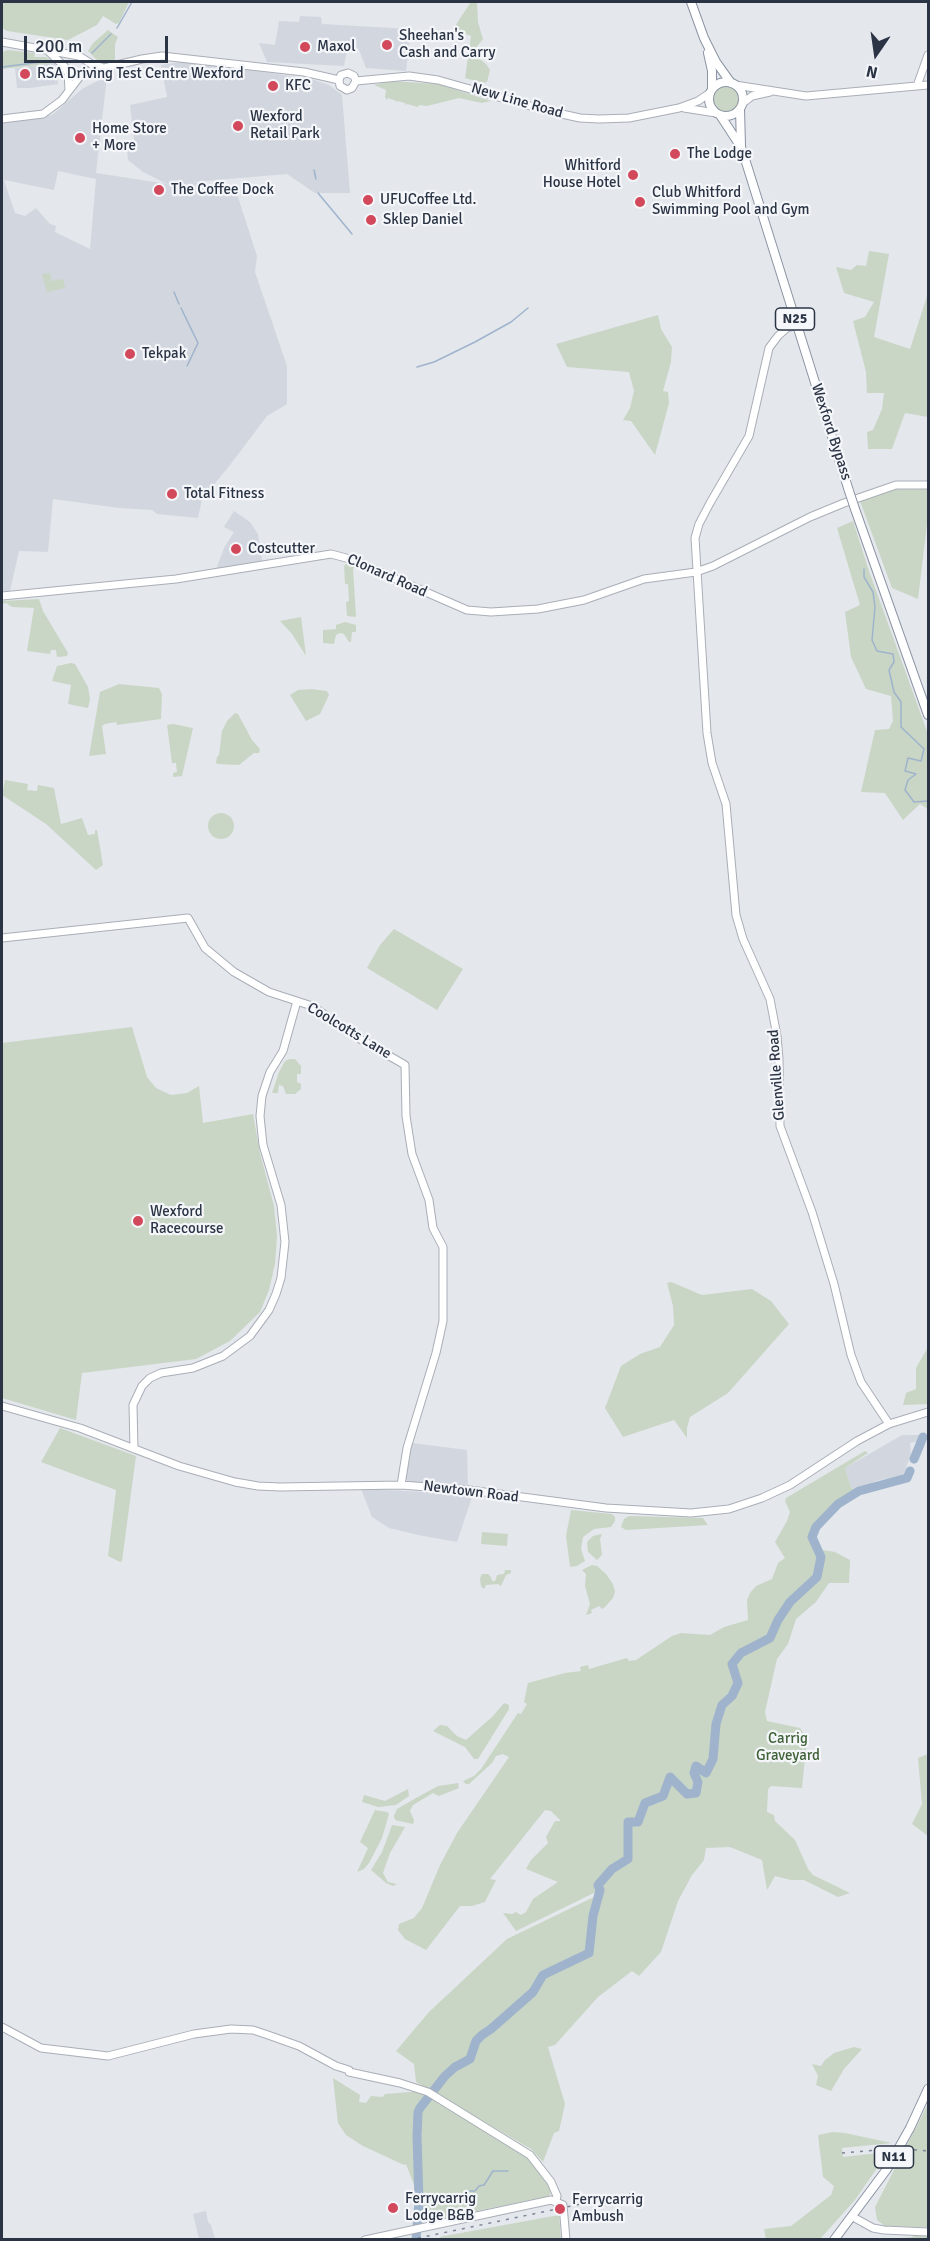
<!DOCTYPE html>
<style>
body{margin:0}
#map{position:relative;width:930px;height:2241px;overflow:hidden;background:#e4e7ec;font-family:Signika,sans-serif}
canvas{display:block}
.frame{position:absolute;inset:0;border:3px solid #2b3445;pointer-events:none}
.north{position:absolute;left:846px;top:24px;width:60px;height:60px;-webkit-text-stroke:4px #f4f6f9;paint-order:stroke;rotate:193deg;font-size:16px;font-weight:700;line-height:24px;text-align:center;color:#2b3445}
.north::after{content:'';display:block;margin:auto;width:21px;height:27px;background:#2b3445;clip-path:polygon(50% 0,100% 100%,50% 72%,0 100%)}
.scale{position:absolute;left:24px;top:36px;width:144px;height:27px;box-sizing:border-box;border:3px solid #2b3445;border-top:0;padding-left:8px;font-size:18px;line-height:21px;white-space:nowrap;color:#2b3445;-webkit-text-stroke:4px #f4f6f9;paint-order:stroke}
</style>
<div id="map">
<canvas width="930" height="2241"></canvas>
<div class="frame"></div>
<div class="north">N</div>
<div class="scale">200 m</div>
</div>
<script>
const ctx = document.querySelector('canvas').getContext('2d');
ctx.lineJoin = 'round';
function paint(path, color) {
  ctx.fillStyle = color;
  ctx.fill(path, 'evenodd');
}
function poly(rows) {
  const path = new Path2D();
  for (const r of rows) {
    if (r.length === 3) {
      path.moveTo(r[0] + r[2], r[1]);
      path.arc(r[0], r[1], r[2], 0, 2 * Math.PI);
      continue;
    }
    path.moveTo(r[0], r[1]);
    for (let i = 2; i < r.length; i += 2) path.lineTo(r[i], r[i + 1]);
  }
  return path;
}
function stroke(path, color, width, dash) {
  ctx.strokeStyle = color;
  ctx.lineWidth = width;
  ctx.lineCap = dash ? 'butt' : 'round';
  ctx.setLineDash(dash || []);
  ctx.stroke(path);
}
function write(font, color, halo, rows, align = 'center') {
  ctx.font = font + ' Signika,sans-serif';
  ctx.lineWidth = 4.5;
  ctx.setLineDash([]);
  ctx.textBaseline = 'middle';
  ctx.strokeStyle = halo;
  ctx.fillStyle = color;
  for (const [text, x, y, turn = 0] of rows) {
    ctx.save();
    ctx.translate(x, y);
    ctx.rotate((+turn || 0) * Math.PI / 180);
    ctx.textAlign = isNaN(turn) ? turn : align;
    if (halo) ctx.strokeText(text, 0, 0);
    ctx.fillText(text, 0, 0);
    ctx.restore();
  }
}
const built = poly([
 [300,16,321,17,322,24,411,29,406,71,366,68,359,50,354,45,347,50,344,66,267,62,259,43,275,45,279,21,299,22],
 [187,61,311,79,329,85,342,95,350,193,315,193,287,174,193,182,235,188,257,256,255,272,287,366,287,404,267,416,230,465,202,499,198,518,157,514,152,510,119,508,53,499,48,552,19,551,10,591,2,591,2,123,52,115,82,89,107,76,96,173,167,184,143,172,128,160,127,149,135,147,130,105,167,97,161,65],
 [58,171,96,179,90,249,55,232,56,226,50,224,36,208,25,216,15,213,4,180,54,190],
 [55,63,58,84,30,88,17,88,15,68],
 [234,511,250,522,258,534,262,561,216,569,225,546,234,532,224,527],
 [902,1435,919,1435,919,1441,910,1443,911,1455,903,1475,876,1481,858,1490,851,1488,845,1468],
 [412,1443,467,1450,468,1487,410,1482,406,1480,406,1464],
 [361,1489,428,1492,472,1497,457,1542,418,1535,389,1528,372,1517],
 [206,2211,208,2222,211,2225,215,2239,199,2239,193,2214]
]);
const green = poly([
 [2,2,129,2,119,23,116,24,103,16,97,25,68,40,7,31,2,28],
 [471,2,477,2,478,22,483,39,475,49,475,55,486,64,490,70,487,82,483,83,465,78,471,36,453,29],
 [108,30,118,37,115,44,115,62,97,60,88,51,93,43],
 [8,50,35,53,34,57,46,57,55,63,2,69,2,52],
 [390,81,439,84,491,101,482,103,459,98,427,106,419,105,418,107,407,104,405,105,405,103,397,101,396,103,396,101,388,98,387,100,385,97,386,90,374,85],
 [726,99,14],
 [869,251,889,254,874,337,910,349,928,293,928,417,905,413,892,449,868,449,867,432,873,430,882,409,884,393,867,393,866,372,853,321,865,317,874,302,844,293,836,267,851,270,857,265,866,266],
 [50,273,52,281,63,279,65,288,47,292,42,274],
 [658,315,661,329,672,347,671,362,663,391,668,392,669,403,655,455,631,421,623,420,630,408,634,391,629,372,567,367,556,344],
 [900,488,928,489,928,516,918,599,892,588,860,501],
 [853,521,869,571,928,734,928,809,920,804,903,820,885,793,861,792,875,730,889,729,893,721,891,696,866,689,851,657,845,612,860,605,837,528],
 [348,562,372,572,353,568,356,617,347,616,346,602,349,601,348,584,345,584,344,566],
 [39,599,43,611,68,653,67,656,57,657,56,650,51,650,50,654,27,651,34,608,12,607,6,603,2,604,2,601],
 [301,617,304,640,306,656,292,634,280,621],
 [345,622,356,625,356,632,352,632,351,642,349,642,344,634,340,633,336,635,334,644,323,643,323,630,336,629,336,625],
 [71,663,75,664,88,687,90,699,88,708,68,704,71,685,52,681,57,666],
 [119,684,159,688,162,694,161,719,117,725,116,722,105,724,102,726,106,754,89,756,100,692],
 [311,689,327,691,329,695,320,714,306,721,290,695,298,690],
 [235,713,238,714,252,740,260,749,259,753,254,753,239,765,217,764,216,762,217,757,219,755,222,731,227,721],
 [173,724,193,728,182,776,173,777,173,773,177,772,176,763,172,763,167,725],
 [5,780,28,784,27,790,37,791,38,785,54,788,61,824,82,818,88,835,95,834,95,830,97,830,103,865,96,870,46,824,2,795],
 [221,826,13],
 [394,929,463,969,437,1010,367,968,380,945],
 [132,1027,147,1077,156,1088,171,1095,187,1093,199,1086,203,1123,253,1114,260,1153,274,1206,277,1236,275,1264,269,1290,260,1312,230,1341,196,1359,82,1373,76,1420,2,1398,2,1043],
 [290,1059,295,1059,301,1066,301,1074,297,1074,297,1082,301,1084,301,1089,295,1094,286,1094,283,1086,279,1085,278,1093,272,1093,279,1072,285,1061],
 [671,1282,702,1295,752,1289,771,1301,789,1324,728,1393,690,1417,687,1428,687,1438,674,1420,623,1437,605,1408,621,1366,640,1354,660,1347,674,1325,673,1306,667,1283],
 [928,1347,928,1404,903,1405,906,1393,916,1389,916,1368],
 [60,1428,136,1456,122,1561,120,1562,108,1556,116,1490,41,1462],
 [865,1451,868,1453,845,1468,851,1488,859,1491,828,1512,812,1537,816,1549,835,1552,850,1560,849,1583,829,1583,816,1602,796,1619,788,1644,777,1659,765,1712,767,1721,800,1728,807,1738,802,1788,771,1786,768,1789,767,1812,774,1815,775,1821,795,1840,808,1869,813,1875,850,1893,838,1897,804,1880,791,1880,775,1876,767,1890,762,1860,730,1847,706,1848,704,1860,692,1875,678,1901,661,1952,639,1976,632,1971,598,1997,555,2045,548,2047,565,2104,559,2131,554,2133,543,2162,531,2149,416,2082,414,2064,396,2051,429,2012,507,1939,594,1897,586,1951,559,1963,539,1975,533,1988,535,1989,543,1975,550,1971,589,1953,593,1916,600,1890,516,1931,503,1913,512,1914,516,1912,521,1915,526,1912,533,1899,558,1882,526,1869,531,1860,548,1843,546,1837,555,1821,561,1821,551,1811,545,1810,490,1879,496,1880,485,1902,472,1906,460,1906,426,1950,405,1939,398,1930,399,1924,414,1918,422,1908,440,1865,457,1833,509,1757,503,1754,496,1756,492,1763,469,1784,466,1784,463,1781,474,1776,481,1769,518,1713,521,1714,527,1704,524,1702,528,1683,565,1673,581,1671,580,1667,588,1665,589,1669,627,1658,629,1661,636,1660,672,1636,681,1633,710,1635,724,1627,748,1620,747,1600,750,1593,756,1586,772,1579,778,1563,785,1558,775,1542,787,1521,790,1512,785,1501,786,1498],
 [571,1510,612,1514,615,1517,615,1521,611,1527,594,1529,583,1537,581,1549,585,1561,577,1566,570,1567,566,1536],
 [629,1516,703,1518,708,1525,626,1530,621,1527,624,1519],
 [482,1532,508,1534,507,1546,481,1544],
 [602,1534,600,1539,602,1555,597,1560,588,1552,587,1542,593,1536],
 [592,1565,597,1566,606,1574,613,1584,615,1592,613,1598,605,1607,602,1609,599,1606,591,1610,592,1613,586,1615,590,1604,585,1586,586,1574,582,1570],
 [505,1570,511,1570,511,1573,506,1575,501,1586,498,1584,486,1585,484,1589,481,1586,480,1578,482,1574,488,1574,491,1577,492,1581,495,1581,497,1575,504,1574],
 [504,1703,509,1705,509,1709,478,1759,474,1759,465,1747,433,1731,440,1725,447,1726,457,1736,466,1740,493,1716],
 [928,1754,928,1836,912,1824,922,1804,918,1758],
 [458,1783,459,1788,439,1796,433,1793,413,1805,410,1811,414,1820,413,1824,395,1820,394,1816,397,1809,416,1798,438,1786],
 [408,1789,409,1796,396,1805,378,1807,362,1802,364,1795,385,1801],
 [375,1810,387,1812,389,1814,382,1838,369,1863,364,1869,357,1872,368,1848,360,1842],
 [392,1825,405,1827,390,1853,383,1873,388,1882,397,1884,393,1886,386,1883,371,1870,382,1852],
 [854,2047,862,2049,844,2069,831,2091,816,2085,818,2076,812,2064,821,2066,825,2060,834,2053],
 [333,2078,360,2095,359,2102,366,2103,371,2096,383,2097,385,2094,422,2091,530,2158,552,2190,549,2196,420,2223,421,2190,414,2185,406,2164,404,2165,363,2146,346,2135,338,2123],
 [928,2104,928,2227,915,2227,914,2236,928,2236,928,2239,874,2240,913,2237,914,2227,885,2226,877,2220,875,2207],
 [833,2132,845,2133,892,2143,842,2148,843,2157,888,2152,855,2200,820,2239,766,2239,764,2229,791,2226,831,2195,834,2186,823,2177,818,2135],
 [559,2215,561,2239,445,2240,439,2237]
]);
const stream = poly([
 [117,28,132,2],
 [92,53,111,34],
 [2,67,49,61],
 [314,170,316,179],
 [318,193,352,234],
 [174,292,179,304],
 [181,308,198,343,187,366],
 [417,367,434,362,475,342,511,322,528,308],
 [864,569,864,577,873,592,875,607,872,640,877,651,893,654,894,662,889,670,894,692,901,702,901,727,924,749,921,761,908,758,905,771,916,774,908,780,905,790,914,802,928,801],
 [469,2191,475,2191,479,2186,484,2185,493,2171,508,2171]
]);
const river = poly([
 [914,1459,923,1437],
 [416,2240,419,2201,417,2136,418,2112,420,2108,445,2076,455,2067,470,2059,476,2041,482,2035,491,2029,533,1992,543,1975,589,1953,593,1916,600,1890,598,1885,612,1869,628,1859,628,1822,638,1822,645,1803,663,1796,670,1777,687,1794,696,1793,698,1782,694,1773,696,1766,706,1773,713,1759,716,1724,722,1705,732,1696,738,1683,732,1664,741,1653,770,1638,778,1620,790,1602,817,1577,821,1557,812,1537,816,1527,838,1504,859,1491,907,1478,910,1471]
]);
const secondary = poly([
 [2,42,79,56,93,65,101,67],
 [47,50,65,67,68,73,69,90],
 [83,73,142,59,162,56,304,72,339,80],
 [339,80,340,86,347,90,352,88,356,81],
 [339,80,341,75,348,73,354,76,356,81],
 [356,81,409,76,438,80,548,111,580,118,599,119,629,118,679,108,698,101,710,93],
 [735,85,806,96,928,85],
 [917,86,928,55],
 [743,103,752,96,770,92],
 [684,108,716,113],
 [2,119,43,114,62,100,81,75],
 [797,325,787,328,778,336,769,348,749,436,710,503,699,524,695,538,707,733,712,763,726,804,736,915,743,939,770,999,777,1036,779,1059,780,1126,812,1212,834,1284,851,1355,861,1382,889,1424],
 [2,596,176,579,331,554,350,559,467,610,491,612,538,609,584,600,644,579,696,572,713,566,810,517,844,503,896,485,928,485],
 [2,938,188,918,205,948,234,972,269,992,312,1006,360,1039,405,1065,406,1116,412,1154,429,1200,433,1228,443,1247,443,1321,436,1353,407,1448,401,1485],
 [2,1406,80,1428,179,1466,235,1482,258,1486,280,1487,401,1485,469,1490,606,1508,691,1513,729,1509,762,1498,790,1485,857,1441,889,1424,928,1412],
 [134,1449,133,1405,142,1386,150,1378,161,1373,193,1368,223,1356,250,1336,269,1310,276,1294,281,1278,285,1242,281,1205,263,1145,260,1116,262,1096,270,1072,283,1051,297,1001],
 [2,2027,41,2048,108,2056,194,2034,231,2029,253,2030,268,2035,299,2046,336,2066,349,2070,349,2072,400,2083,428,2092,530,2155,551,2182,557,2196,556,2201],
 [853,2217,873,2228,884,2230,928,2232],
 [365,2240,551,2200,563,2205,566,2240]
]);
const highway = poly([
 [691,2,704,38,716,62,731,83],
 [708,53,712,71,712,89],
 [726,99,17],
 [740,109,741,146],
 [720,115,741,147,745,159,849,491],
 [855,509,928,715],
 [834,2240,887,2169,910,2128,928,2089]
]);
const rail = poly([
 [905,2149,928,2151],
 [842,2153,888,2149],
 [409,2240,638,2192]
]);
const highwayBridge = poly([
 [849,491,855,509]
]);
const markers = [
 [387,45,6,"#d1495b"],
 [305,47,6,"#d1495b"],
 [25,74,6,"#d1495b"],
 [273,86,6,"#d1495b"],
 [238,126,6,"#d1495b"],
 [80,138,6,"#d1495b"],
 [675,154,6,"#d1495b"],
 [633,175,6,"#d1495b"],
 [159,190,6,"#d1495b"],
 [368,200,6,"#d1495b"],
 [640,202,6,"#d1495b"],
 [371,220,6,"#d1495b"],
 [130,354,6,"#d1495b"],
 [172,494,6,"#d1495b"],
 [236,549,6,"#d1495b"],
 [138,1221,6,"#d1495b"],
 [393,2208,6,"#d1495b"],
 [560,2209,6,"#d1495b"]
];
const shields = [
 [795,319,39],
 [894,2157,39]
];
const shieldNames = [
 ["N25",795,319],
 ["N11",894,2157]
];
const poiNames = [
 ["Sheehan's",399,36],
 ["Cash and Carry",399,53],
 ["Maxol",317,47],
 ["RSA Driving Test Centre Wexford",37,74],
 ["KFC",285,86],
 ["Wexford",250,117],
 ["Retail Park",250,134],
 ["Home Store",92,129],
 ["+ More",92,146],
 ["The Lodge",687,154],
 ["Whitford",621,166,"right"],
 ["House Hotel",621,183,"right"],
 ["The Coffee Dock",171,190],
 ["Club Whitford",652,193],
 ["Swimming Pool and Gym",652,210],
 ["UFUCoffee Ltd.",380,200],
 ["Sklep Daniel",383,220],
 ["Tekpak",142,354],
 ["Total Fitness",184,494],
 ["Costcutter",248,549],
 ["Wexford",150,1212],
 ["Racecourse",150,1229],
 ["Ferrycarrig",405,2199],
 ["Lodge B&B",405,2216],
 ["Ferrycarrig",572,2200],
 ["Ambush",572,2217]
];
const streetNames = [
 ["New Line Road",517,101,16],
 ["Wexford Bypass",831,432,72],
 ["Clonard Road",387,576,24],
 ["Coolcotts Lane",349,1031,31],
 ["Glenville Road",777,1075,-94],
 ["Newtown Road",471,1492,7]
];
const parkNames = [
 ["Carrig",788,1739],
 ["Graveyard",788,1756]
];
paint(built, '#d2d6de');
paint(green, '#c9d6c5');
stroke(stream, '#9fb4cc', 1.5);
stroke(river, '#9fb4cc', 9);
stroke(secondary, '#a9aeb7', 9);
stroke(highway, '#8b94a3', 10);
stroke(secondary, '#fff', 7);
stroke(highway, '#fff', 8);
stroke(rail, '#7d8696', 1.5, [3, 6]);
stroke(highwayBridge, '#8b94a3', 10, []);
stroke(highwayBridge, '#fff', 8);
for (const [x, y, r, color] of markers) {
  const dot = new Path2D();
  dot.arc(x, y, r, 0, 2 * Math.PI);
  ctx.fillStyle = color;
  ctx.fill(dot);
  stroke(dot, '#f4f6f9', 2);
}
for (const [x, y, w] of shields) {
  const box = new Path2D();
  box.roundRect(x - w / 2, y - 11, w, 22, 4.5);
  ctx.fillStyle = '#f4f6f9';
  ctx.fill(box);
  stroke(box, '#2b3445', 1.5);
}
write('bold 14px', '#2b3445', null, shieldNames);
write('15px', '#2b3445', '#f4f6f9', poiNames, 'left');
write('15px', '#2b3445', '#f4f6f9', streetNames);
write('15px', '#3f6138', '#f4f6f9', parkNames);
</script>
